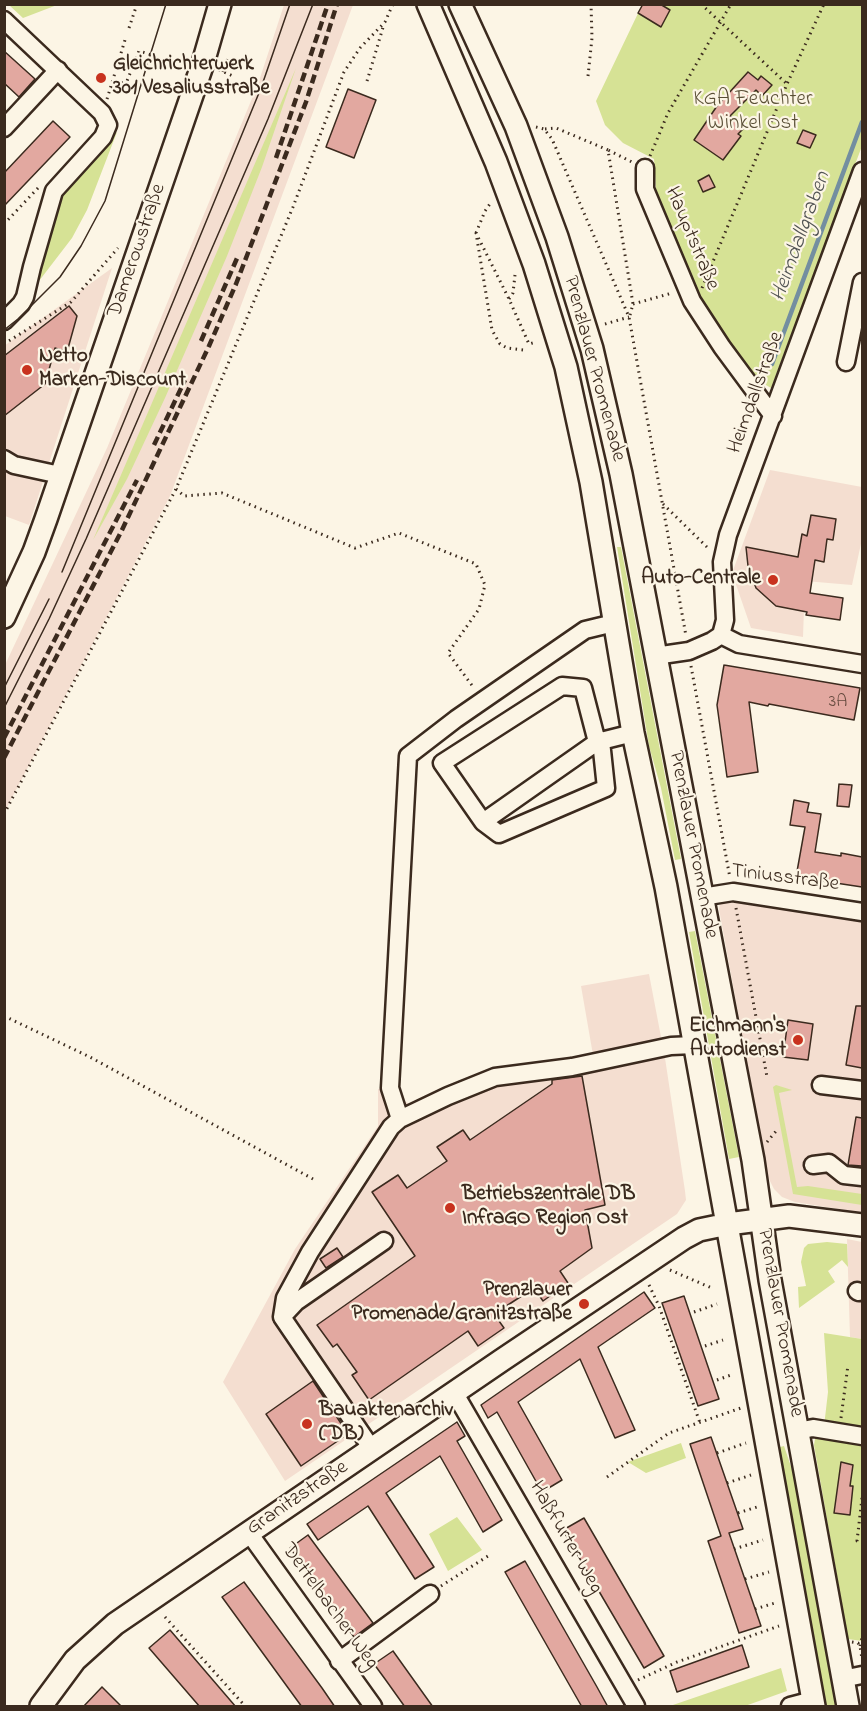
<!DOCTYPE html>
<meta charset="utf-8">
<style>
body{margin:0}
#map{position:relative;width:867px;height:1711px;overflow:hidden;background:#fcf5e5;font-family:"Indie Flower",sans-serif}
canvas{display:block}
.frame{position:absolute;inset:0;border:6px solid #3b2a1e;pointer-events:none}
</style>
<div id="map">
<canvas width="867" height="1711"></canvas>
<div class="frame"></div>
</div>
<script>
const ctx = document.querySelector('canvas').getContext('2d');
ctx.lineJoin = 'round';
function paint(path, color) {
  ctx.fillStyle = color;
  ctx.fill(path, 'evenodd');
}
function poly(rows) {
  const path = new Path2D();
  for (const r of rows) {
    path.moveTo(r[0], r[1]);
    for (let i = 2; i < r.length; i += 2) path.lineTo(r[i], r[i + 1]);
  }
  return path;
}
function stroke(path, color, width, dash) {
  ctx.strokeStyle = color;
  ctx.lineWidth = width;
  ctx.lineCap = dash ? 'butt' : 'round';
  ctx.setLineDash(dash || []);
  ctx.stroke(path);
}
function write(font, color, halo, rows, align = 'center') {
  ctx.font = font + ' "Indie Flower",sans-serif';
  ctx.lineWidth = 4.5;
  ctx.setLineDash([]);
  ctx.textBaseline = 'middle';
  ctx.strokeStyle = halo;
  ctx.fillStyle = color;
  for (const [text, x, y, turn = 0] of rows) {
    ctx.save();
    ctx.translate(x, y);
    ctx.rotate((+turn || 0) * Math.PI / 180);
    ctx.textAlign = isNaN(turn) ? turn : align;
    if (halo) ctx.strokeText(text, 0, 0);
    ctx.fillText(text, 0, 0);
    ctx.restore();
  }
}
const built = poly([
 [284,5,353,5,170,496,5,811,5,665,107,448,258,84],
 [112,268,29,525,5,516,4,346],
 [770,470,862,487,862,539,852,585,805,581,803,637,751,628,732,573],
 [724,900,862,921,862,1213,795,1202,782,1197,774,1189,768,1177,719,909,720,903],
 [649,974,665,1058,685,1191,686,1200,677,1214,285,1481,223,1382,295,1249,378,1126,378,1089,398,1087,400,1098,411,1105,593,1055,581,986],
 [847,1239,862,1242,862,1339,850,1337]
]);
const green = poly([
 [9,5,57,5,23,18],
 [642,5,862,5,862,146,771,388,749,375,719,332,678,255,657,203,654,159,623,143,605,125,596,101],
 [296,68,262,167,227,256,165,398,127,479,93,540],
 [117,132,87,210,72,238,39,281,53,218,60,197,70,180],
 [617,547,621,547,681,859,675,860,661,788,649,746],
 [695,931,739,1157,729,1159,689,932],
 [776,1085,792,1090,779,1093,797,1187,808,1186,862,1194,862,1205,793,1194,773,1087],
 [827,1242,847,1244,848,1267,842,1260,828,1271,835,1282,799,1308,798,1287,806,1286,801,1262,804,1248,808,1244],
 [824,1333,862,1339,862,1641,848,1639,814,1445,815,1439,823,1435,828,1392],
 [681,1443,686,1458,646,1473,628,1462],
 [784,1446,801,1496,840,1706,821,1706,776,1448],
 [457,1517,482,1550,448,1571,429,1534],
 [781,1668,787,1691,745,1706,670,1706]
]);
const stream = poly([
 [772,364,862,122]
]);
const building = poly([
 [643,4,660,4,670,10,661,27,638,13,643,4],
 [4,51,35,79,19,97,4,83,4,51],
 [748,72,758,80,761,76,772,85,762,96,756,90,730,116,744,128,738,134,741,136,723,160,694,140,717,106,748,72],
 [348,89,376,100,354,158,326,147,348,89],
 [53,121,70,137,4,206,4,173,53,121],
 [803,130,816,135,810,148,797,143,803,130],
 [709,175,715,187,703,192,698,181,709,175],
 [69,306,77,316,67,352,55,348,45,384,4,416,4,356,69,306],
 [811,515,836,519,833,540,827,539,824,562,815,560,810,593,843,598,840,620,806,615,807,612,776,606,756,588,748,566,746,547,798,557,802,534,807,536,811,515],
 [724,665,860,688,854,720,769,704,768,706,749,702,758,772,727,777,717,705,724,665],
 [839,784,852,785,849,807,837,806,839,784],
 [794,800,809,803,807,812,821,814,815,852,841,856,841,853,862,857,862,887,796,877,805,827,790,825,794,800],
 [856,1006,862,1006,862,1068,846,1065,856,1006],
 [788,1020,813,1024,808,1060,783,1057,788,1020],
 [582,1076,605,1205,585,1210,592,1248,560,1271,568,1283,543,1301,534,1288,494,1314,504,1328,478,1346,468,1331,369,1400,352,1375,357,1372,337,1344,333,1347,317,1325,415,1256,372,1192,398,1175,407,1188,447,1161,437,1147,463,1130,470,1140,552,1084,552,1080,582,1076],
 [856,1117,862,1118,862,1166,848,1165,856,1117],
 [337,1248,343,1257,326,1268,320,1259,337,1248],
 [644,1292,655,1308,598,1347,635,1430,615,1438,580,1359,518,1402,562,1480,542,1492,497,1412,488,1418,481,1405,644,1292],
 [684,1296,719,1399,698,1406,662,1303,684,1296],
 [313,1381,348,1434,301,1466,266,1414,313,1381],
 [457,1422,465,1436,457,1441,502,1520,483,1532,440,1456,386,1493,434,1567,415,1579,368,1506,318,1540,307,1524,457,1422],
 [711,1437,743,1529,729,1533,761,1626,739,1633,708,1541,721,1536,690,1444,711,1437],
 [841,1462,853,1465,850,1486,853,1486,850,1515,834,1513,841,1462],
 [584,1518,664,1656,644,1668,563,1530,584,1518],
 [308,1535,373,1623,354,1637,290,1548,308,1535],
 [525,1561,597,1687,608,1707,582,1707,505,1572,525,1561],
 [244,1582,322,1688,335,1707,302,1707,222,1597,244,1582],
 [170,1630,236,1707,200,1707,149,1648,170,1630],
 [742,1645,749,1667,677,1692,670,1671,742,1645],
 [393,1651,433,1707,405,1707,385,1679,374,1664,393,1651],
 [102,1687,122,1707,83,1707,102,1687]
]);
const path = poly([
 [701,4,787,84],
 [129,28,137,4],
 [219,70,233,76],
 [223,72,228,58],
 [588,76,592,38,591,4],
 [367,81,384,24],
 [111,88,127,81,139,51,158,57],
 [107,99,125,40],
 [536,127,544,129,552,139,629,317,686,636],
 [545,129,556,128,608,150],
 [650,156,668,113,731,4],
 [4,224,38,188],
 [476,233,485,211,492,201],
 [702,288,787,84,824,4],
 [509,299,513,293,515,275],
 [633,304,672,293],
 [630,315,633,304,608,150,632,162],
 [605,324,629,317],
 [4,344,71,302,118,248],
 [523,350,507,348,500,344,492,330,476,233,509,299,529,344,536,342],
 [176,489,184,496,222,493,355,548,399,533,476,564,485,585,479,609,448,653,474,688],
 [663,504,710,550],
 [691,666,730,878],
 [4,814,176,489,293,207,344,72,360,48,385,22,393,4],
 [736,908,767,1077],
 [4,1016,90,1057,313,1179],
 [767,1142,777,1130],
 [670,1270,714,1289],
 [649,1285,659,1306,700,1423],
 [694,1312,717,1304],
 [705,1346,723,1340],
 [717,1380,731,1375],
 [841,1418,848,1365],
 [717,1453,746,1443],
 [607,1477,669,1433,741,1408],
 [727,1483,751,1475],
 [862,1498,857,1541,862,1542],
 [738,1513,757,1507],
 [734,1549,763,1540],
 [745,1579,769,1572],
 [441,1586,488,1556],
 [755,1609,775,1603],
 [165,1617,245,1706],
 [852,1642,858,1643,860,1646,862,1659],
 [860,1646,862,1638],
 [638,1680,677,1662,779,1626]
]);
const minor = poly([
 [4,20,102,113,108,125,103,137,54,191,32,267,25,297,21,304,4,321],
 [4,128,58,70],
 [645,168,645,189,692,301,722,347,773,416],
 [846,362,862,282],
 [4,459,14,465,60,475],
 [721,635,725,620,722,562,728,535,862,171],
 [721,635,739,644,862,664],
 [655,656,689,651,712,641,721,635],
 [597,742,583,688,562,686,442,763,483,822,499,834,606,788,601,741],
 [483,822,597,742,633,733],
 [702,897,733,892,862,912],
 [821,1085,862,1090],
 [400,1119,390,1088,408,756,456,719,585,630,614,623],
 [813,1165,829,1163,844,1175,862,1177],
 [857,1291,859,1292],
 [282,1317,296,1302,384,1241],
 [454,1392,636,1706],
 [797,1431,813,1428,862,1436],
 [372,1449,282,1317,285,1298,310,1252,391,1127,400,1119,448,1096,495,1077,572,1067,671,1046,694,1045],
 [249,1533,373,1706],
 [339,1661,430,1594],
 [842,1679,862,1675],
 [790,1706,813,1700]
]);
const major = poly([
 [428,4,496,162,534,264,566,367,591,482,633,733,666,887,814,1706],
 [460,4,516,126,557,237,592,349,621,474,753,1160,770,1280,848,1706],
 [4,617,34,552,46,519,203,63,220,4],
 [41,1706,75,1660,115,1624,502,1360,684,1238,699,1230,728,1224,789,1216,862,1225]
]);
const tram = poly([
 [4,330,18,319,60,277,81,246,105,201,166,4],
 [62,572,261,88,290,4],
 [4,688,49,599],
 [4,708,49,619,86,539,268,119,313,4]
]);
const rail = poly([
 [276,158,328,4],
 [201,341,238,256],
 [154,445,185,380],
 [4,738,137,480],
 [4,758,122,530,209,346,236,284,306,102,337,4]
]);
const markers = [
 [101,78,6,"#c8321e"],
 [27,370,6,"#c8321e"],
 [773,580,6,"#c8321e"],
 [798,1040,6,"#c8321e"],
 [450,1208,6,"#c8321e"],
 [584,1304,6,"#c8321e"],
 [307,1424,6,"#c8321e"]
];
const numberNames = [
 ["3A",838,703]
];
const poiNames = [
 ["Gleichrichterwerk",113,66],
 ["301 Vesaliusstraße",113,90],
 ["Netto",39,358],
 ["Marken-Discount",39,382],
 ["Auto-Centrale",761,580,"right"],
 ["Eichmann's",786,1028,"right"],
 ["Autodienst",786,1052,"right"],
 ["Betriebszentrale DB",462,1196],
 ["InfraGO Region Ost",462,1220],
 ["Prenzlauer",572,1292,"right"],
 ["Promenade/Granitzstraße",572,1316,"right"],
 ["Bauaktenarchiv",319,1412],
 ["(DB)",319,1436]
];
const parkNames = [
 ["KGA Feuchter",753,101],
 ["Winkel Ost",753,125]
];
const streetNames = [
 ["Hauptstraße",691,239,67],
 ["Damerowstraße",138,251,-71],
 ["Prenzlauer Promenade",593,369,75],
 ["Heimdallstraße",757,393,-70],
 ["Prenzlauer Promenade",692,845,79],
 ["Tiniusstraße",785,879,7],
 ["Prenzlauer Promenade",779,1323,80],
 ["Granitzstraße",298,1499,-34],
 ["Haßfurter Weg",565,1538,60],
 ["Dettelbacher Weg",329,1607,54]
];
const waterNames = [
 ["Heimdallgraben",802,237,-70]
];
paint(built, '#f4ded0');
paint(green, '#d6e295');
stroke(stream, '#738ea0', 4.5);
paint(building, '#e2a8a0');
stroke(building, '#3b2a1e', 1.5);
stroke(minor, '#3b2a1e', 21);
stroke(major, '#3b2a1e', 26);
stroke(path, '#3b2a1e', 3, [1.5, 4.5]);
stroke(minor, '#fcf5e5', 16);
stroke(major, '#fcf5e5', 21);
stroke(tram, '#3b2a1e', 1.5);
stroke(rail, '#3b2a1e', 4.5, [9, 4.5]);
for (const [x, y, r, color] of markers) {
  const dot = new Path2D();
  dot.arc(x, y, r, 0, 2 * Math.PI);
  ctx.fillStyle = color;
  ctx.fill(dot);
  stroke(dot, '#fcf5e5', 2);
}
write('18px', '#654a3e', null, numberNames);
write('bold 21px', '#3b2a1e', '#fcf5e5', poiNames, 'left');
write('21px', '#5a4f36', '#fcf5e5', parkNames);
write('21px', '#3b2a1e', '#fcf5e5', streetNames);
write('italic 22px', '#525454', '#fcf5e5', waterNames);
</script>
